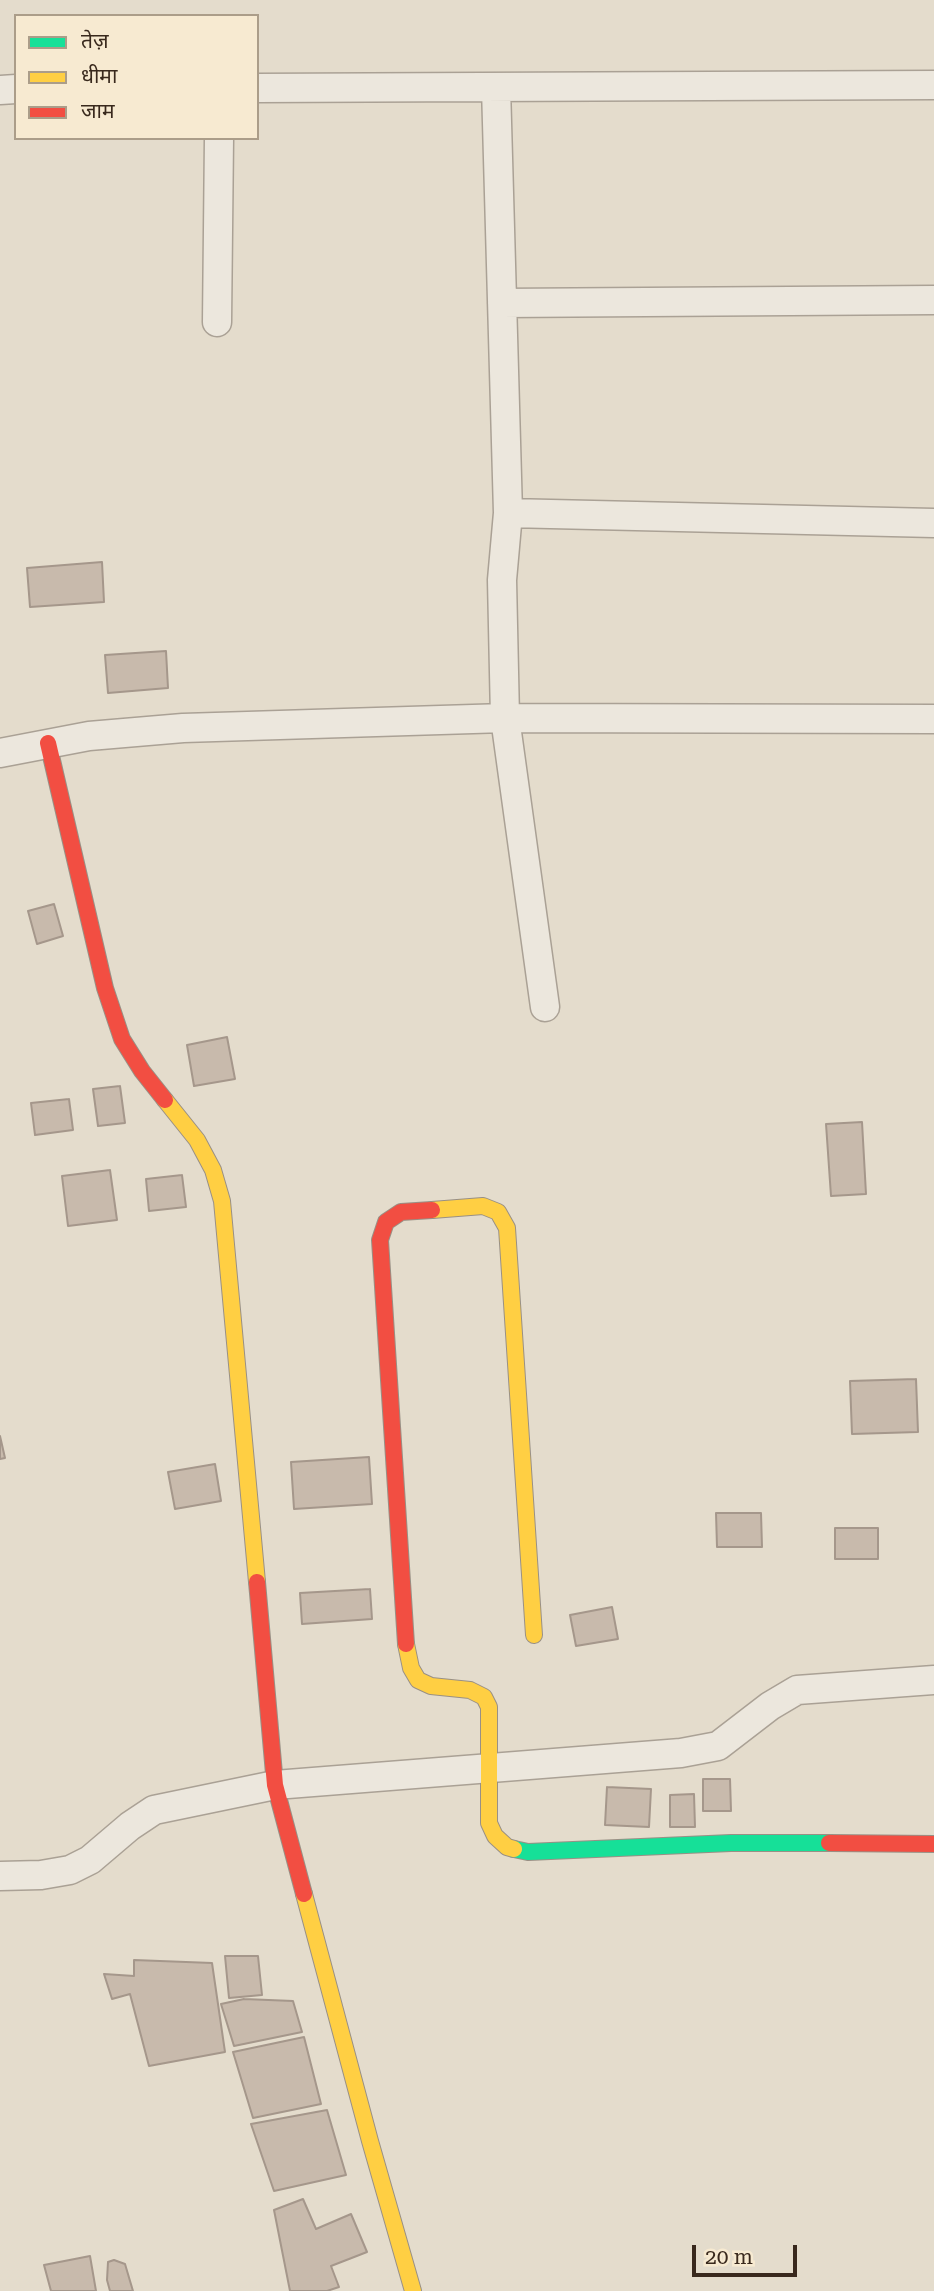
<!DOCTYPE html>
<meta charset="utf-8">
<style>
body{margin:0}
#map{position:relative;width:934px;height:2291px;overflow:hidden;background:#e4dccc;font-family:"Roboto Serif","Noto Sans Devanagari",serif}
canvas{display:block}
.legend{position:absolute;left:14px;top:14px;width:245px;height:126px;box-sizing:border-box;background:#f7ead1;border:2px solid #ab9d89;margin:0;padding:9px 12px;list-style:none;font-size:21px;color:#39291d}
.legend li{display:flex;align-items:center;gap:14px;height:35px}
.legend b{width:35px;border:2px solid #ab9d89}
.scale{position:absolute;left:692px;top:2245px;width:105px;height:32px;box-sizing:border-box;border:4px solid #39291d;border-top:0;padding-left:9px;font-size:21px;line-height:24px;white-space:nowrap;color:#39291d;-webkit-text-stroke:5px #f7ead1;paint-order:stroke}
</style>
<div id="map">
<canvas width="934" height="2291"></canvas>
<ul class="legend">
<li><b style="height:9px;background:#16e098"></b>तेज़</li>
<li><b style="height:9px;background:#ffcf43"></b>धीमा</li>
<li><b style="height:9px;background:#f24e42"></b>जाम</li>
</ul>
<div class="scale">20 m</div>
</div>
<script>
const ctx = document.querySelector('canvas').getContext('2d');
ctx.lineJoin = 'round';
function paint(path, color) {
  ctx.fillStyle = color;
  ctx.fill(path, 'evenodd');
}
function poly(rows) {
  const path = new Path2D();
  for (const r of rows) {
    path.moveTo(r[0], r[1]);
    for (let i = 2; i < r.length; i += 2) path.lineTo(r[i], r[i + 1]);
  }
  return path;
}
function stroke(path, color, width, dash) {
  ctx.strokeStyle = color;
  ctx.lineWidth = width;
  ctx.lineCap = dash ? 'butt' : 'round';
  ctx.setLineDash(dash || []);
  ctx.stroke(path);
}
const building = poly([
 [102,562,104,602,30,607,27,568,102,562],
 [166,651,168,688,108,693,105,655,166,651],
 [54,904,63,936,37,944,28,911,54,904],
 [227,1037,235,1079,194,1086,187,1045,227,1037],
 [120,1086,125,1123,98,1126,93,1089,120,1086],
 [69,1099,73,1130,35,1135,31,1103,69,1099],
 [862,1122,866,1194,831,1196,826,1124,862,1122],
 [110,1170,117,1220,68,1226,62,1176,110,1170],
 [182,1175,186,1207,149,1211,146,1179,182,1175],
 [916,1379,918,1432,852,1434,850,1381,916,1379],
 [0,1436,5,1458,0,1459,0,1436],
 [369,1457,372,1504,294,1509,291,1462,369,1457],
 [215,1464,221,1501,175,1509,168,1472,215,1464],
 [716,1513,761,1513,762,1547,717,1547,716,1513],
 [835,1528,878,1528,878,1559,835,1559,835,1528],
 [370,1589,372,1619,302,1624,300,1593,370,1589],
 [612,1607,618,1639,576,1646,570,1615,612,1607],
 [703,1779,730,1779,731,1811,703,1811,703,1779],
 [607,1787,651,1789,649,1827,605,1825,607,1787],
 [694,1794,695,1827,670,1827,670,1795,694,1794],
 [225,1956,258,1956,262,1995,229,1998,225,1956],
 [134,1960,212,1963,225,2052,149,2066,130,1994,112,1999,104,1974,134,1976,134,1960],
 [244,1999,293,2001,302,2032,234,2046,221,2004,244,1999],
 [304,2037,321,2104,253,2118,233,2052,304,2037],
 [327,2110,346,2175,274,2191,251,2124,327,2110],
 [303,2199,316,2229,351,2214,367,2252,331,2266,339,2287,327,2291,290,2291,274,2210,303,2199],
 [90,2256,96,2291,51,2291,44,2265,90,2256],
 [114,2260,125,2264,133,2291,110,2291,107,2280,108,2262,114,2260]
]);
const street = poly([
 [496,87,508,513,502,580,505,718,545,1007],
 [257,88,934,85],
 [0,90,16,89],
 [502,303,934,300],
 [217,322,219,138],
 [508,513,934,523],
 [0,753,89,736,183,728,505,718,934,719],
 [0,1876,41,1875,70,1870,90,1860,130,1826,154,1810,275,1785,681,1753,718,1746,770,1706,797,1690,934,1680]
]);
const fast = poly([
 [514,1849,528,1852,731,1843,829,1843]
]);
const slow = poly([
 [165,1100,197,1140,213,1170,222,1201,257,1582],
 [432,1210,483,1206,498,1212,507,1228,534,1635],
 [406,1644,411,1668,418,1680,431,1686,470,1690,484,1697,489,1707,489,1823,495,1836,507,1847,514,1849],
 [304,1894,370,2141,413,2291]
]);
const jam = poly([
 [48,743,105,988,122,1039,142,1071,165,1100],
 [257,1582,275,1785,304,1894],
 [406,1644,380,1240,386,1222,401,1212,432,1210],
 [829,1843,934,1844]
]);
paint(building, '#c8baac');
stroke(building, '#a5978b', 2);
stroke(street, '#aaa195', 31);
stroke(fast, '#999085', 18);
stroke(slow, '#999085', 18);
stroke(jam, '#999085', 18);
stroke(street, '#ece7dd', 28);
stroke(fast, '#16e098', 16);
stroke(slow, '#ffcf43', 16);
stroke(jam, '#f24e42', 16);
</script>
